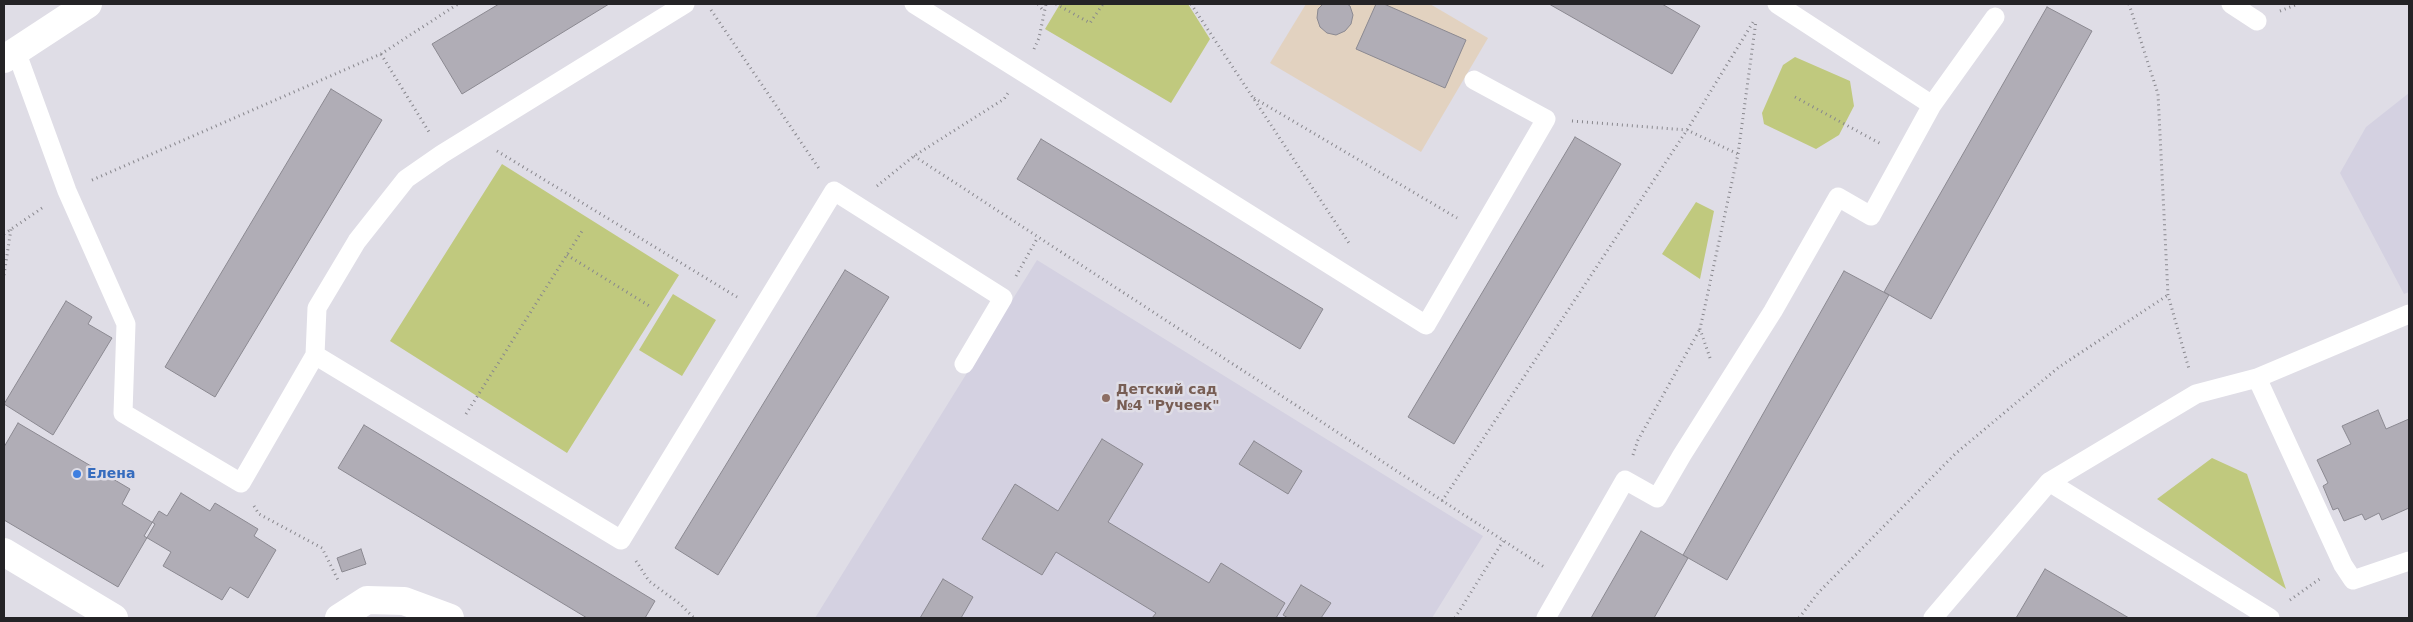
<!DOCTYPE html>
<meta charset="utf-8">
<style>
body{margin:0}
#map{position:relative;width:2413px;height:622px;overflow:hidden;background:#dfdde6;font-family:"DejaVu Sans",sans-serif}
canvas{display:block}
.frame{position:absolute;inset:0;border:5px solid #242326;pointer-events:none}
</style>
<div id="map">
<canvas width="2413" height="622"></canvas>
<div class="frame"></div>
</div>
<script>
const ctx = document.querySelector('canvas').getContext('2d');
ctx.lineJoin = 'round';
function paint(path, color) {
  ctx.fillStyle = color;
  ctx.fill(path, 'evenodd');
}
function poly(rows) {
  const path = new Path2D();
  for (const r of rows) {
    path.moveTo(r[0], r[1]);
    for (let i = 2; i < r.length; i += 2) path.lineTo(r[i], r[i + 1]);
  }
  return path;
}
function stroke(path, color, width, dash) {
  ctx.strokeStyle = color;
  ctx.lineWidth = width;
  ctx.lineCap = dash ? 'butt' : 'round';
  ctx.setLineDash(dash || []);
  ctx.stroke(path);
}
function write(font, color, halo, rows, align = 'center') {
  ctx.font = font + ' "DejaVu Sans",sans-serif';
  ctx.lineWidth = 5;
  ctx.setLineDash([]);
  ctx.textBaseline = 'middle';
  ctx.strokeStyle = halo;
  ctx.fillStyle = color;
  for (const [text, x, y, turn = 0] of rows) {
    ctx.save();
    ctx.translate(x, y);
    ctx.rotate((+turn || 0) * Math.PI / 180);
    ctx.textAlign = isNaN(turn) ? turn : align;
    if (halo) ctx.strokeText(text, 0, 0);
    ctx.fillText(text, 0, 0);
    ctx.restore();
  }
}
const built = poly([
 [2409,93,2409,292,2404,294,2340,173,2366,127],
 [1037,260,1483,536,1432,618,815,618]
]);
const industrial = poly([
 [1306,4,1430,4,1488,38,1421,152,1270,63]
]);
const green = poly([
 [1060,4,1188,4,1210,39,1171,103,1045,29],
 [1795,57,1850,81,1854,106,1839,135,1816,149,1764,124,1762,113,1783,65],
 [502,164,679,275,567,453,390,341],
 [1696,202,1714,211,1700,279,1662,254],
 [673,294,716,320,682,376,639,350],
 [2212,458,2247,474,2286,589,2157,499]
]);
const building = poly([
 [499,4,609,4,462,94,432,44,499,4],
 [1323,4,1347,4,1350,6,1353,15,1351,24,1345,31,1336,35,1327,33,1320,27,1317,18,1318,9,1323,4],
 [1376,4,1384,4,1466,40,1445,88,1356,49,1376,4],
 [1549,4,1662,4,1700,26,1672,74,1549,4],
 [2047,7,2092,31,1931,319,1884,292,2047,7],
 [331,89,382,120,215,397,165,367,331,89],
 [1575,137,1621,164,1454,444,1408,417,1575,137],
 [1041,139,1323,309,1300,349,1017,179,1041,139],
 [845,270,889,297,718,575,675,548,845,270],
 [1844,271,1889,295,1727,580,1683,555,1844,271],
 [66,301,92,317,88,324,112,338,53,435,4,404,66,301],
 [2378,410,2386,429,2409,419,2409,508,2382,520,2379,513,2365,520,2362,514,2344,521,2338,508,2333,510,2323,486,2328,483,2317,460,2351,444,2342,426,2378,410],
 [18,423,130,489,122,504,155,524,118,587,4,520,4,447,18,423],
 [364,425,655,601,645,618,587,618,338,468,364,425],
 [1102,439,1143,464,1108,522,1209,583,1221,563,1285,603,1276,618,1152,618,1156,613,1056,552,1042,575,982,539,1015,484,1058,511,1102,439],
 [1254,441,1302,471,1288,494,1239,464,1254,441],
 [181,493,210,511,215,503,258,529,254,536,276,550,248,598,230,587,222,600,163,566,171,552,144,536,159,511,167,516,181,493],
 [1641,531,1688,558,1654,618,1591,618,1641,531],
 [361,549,366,564,342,572,337,558,361,549],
 [2045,569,2129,618,2016,618,2045,569],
 [943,579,973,597,961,618,920,618,943,579],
 [1301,585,1331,603,1321,618,1288,618,1283,615,1301,585]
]);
const path = poly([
 [1038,4,1044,12],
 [1056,4,1090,23,1103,4],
 [1191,4,1349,243],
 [2129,4,2158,94,2168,295,2189,369],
 [711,10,820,170],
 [2280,11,2298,4],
 [1034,49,1039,38,1046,4],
 [381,54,429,132],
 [1795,97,1881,144],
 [1254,98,1457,218],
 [1572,121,1687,130,1738,154],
 [497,151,737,297],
 [914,156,1544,567],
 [92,180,381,54,458,4],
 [877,186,914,156,1004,99,1008,93],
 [4,234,45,206],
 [567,255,651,307],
 [4,275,11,229],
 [1016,276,1038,237],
 [1710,358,1700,329,1738,154,1756,21],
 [466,414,582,231],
 [1633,455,1638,440,1700,329],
 [1442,501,1687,130,1755,19],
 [254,506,259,514,322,548,339,582],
 [636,561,649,581,680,604,694,618],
 [2290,600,2321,578],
 [1455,618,1503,541],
 [1799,618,1818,593,1955,454,2059,367,2168,295]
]);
const service = poly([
 [914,4,1426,325,1546,119,1474,80],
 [1777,4,1932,105],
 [2231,4,2257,21],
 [16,51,67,191,126,324,123,413,241,483,315,355,317,308,357,241,406,179,442,154,685,4],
 [315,355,621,540,834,191,1003,298,964,364],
 [2257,378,2343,565,2353,580,2409,561],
 [2049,482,2196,394,2257,378,2409,314],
 [1546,618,1625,480,1657,498,1682,455,1773,311,1838,197,1871,216,1932,105,1995,17],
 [1933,618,2049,482,2270,618]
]);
const minor = poly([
 [4,552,114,618],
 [339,618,367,600,404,601,450,618]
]);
const secondary = poly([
 [4,59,88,4]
]);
const markers = [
 [1106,398,5,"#8d6e63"],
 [77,474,5,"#3f7fe0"]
];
const educationNames = [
 ["Детский сад",1116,390],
 ["№4 \"Ручеек\"",1116,406]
];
const shopNames = [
 ["Елена",87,474]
];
paint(built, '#d4d1e1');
paint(industrial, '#e2d2c0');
paint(green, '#c0c97e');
paint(building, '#b0adb6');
stroke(building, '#8b8991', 1);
stroke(path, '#88878d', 3, [1, 4]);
stroke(service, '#fff', 19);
stroke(minor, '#fff', 28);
stroke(secondary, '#fff', 28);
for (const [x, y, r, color] of markers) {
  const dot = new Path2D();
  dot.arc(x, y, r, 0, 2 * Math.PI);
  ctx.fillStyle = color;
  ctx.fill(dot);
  stroke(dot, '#dfdde6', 2);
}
write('bold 14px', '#785e54', '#dfdde6', educationNames, 'left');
write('bold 14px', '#366cbe', '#dfdde6', shopNames, 'left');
</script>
